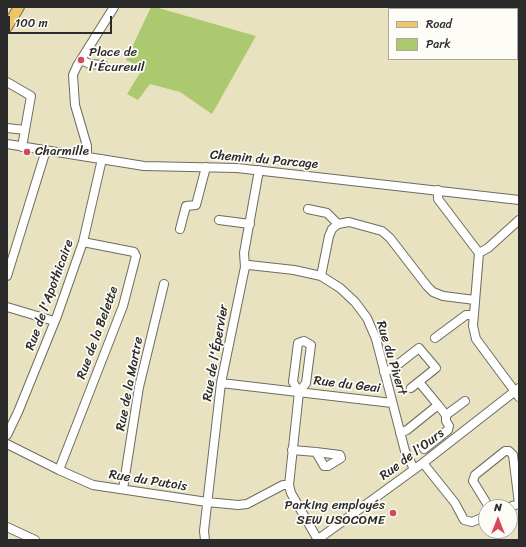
<!DOCTYPE html>
<meta charset="utf-8">
<style>
body{margin:0}
#map{position:relative;width:526px;height:547px;overflow:hidden;background:#e9e2c1;font-family:Sriracha,sans-serif}
canvas{display:block}
.frame{position:absolute;inset:0;border:8px solid #2b2b2b;pointer-events:none}
.legend{position:absolute;left:388px;top:8px;width:130px;height:52px;box-sizing:border-box;background:#fdfcf7;border:1px solid #a9a8a5;margin:0;padding:5px 7px;list-style:none;font-size:12px;color:#2b2b2b}
.legend li{display:flex;align-items:center;gap:8px;height:20px}
.legend b{width:20px;border:1px solid #a9a8a5}
.north{position:absolute;left:478px;top:499px;width:40px;height:40px;box-sizing:border-box;background:#fdfcf7;border:1px solid #a9a8a5;border-radius:50%;rotate:0deg;font-size:11px;font-weight:700;line-height:16px;text-align:center;color:#2b2b2b}
.north::after{content:'';display:block;margin:auto;width:14px;height:18px;background:#d1495b;clip-path:polygon(50% 0,100% 100%,50% 72%,0 100%)}
.scale{position:absolute;left:8px;top:16px;width:104px;height:18px;box-sizing:border-box;border:2px solid #2b2b2b;border-top:0;padding-left:5px;font-size:12px;line-height:14px;white-space:nowrap;color:#2b2b2b;-webkit-text-stroke:3px #fdfcf7;paint-order:stroke}
</style>
<div id="map">
<canvas width="526" height="547"></canvas>
<div class="frame"></div>
<ul class="legend">
<li><b style="height:5px;background:#ecc669"></b>Road</li>
<li><b style="height:11px;background:#adc970"></b>Park</li>
</ul>
<div class="north">N</div>
<div class="scale">100 m</div>
</div>
<script>
const ctx = document.querySelector('canvas').getContext('2d');
ctx.lineJoin = 'round';
function paint(path, color) {
  ctx.fillStyle = color;
  ctx.fill(path, 'evenodd');
}
function poly(rows) {
  const path = new Path2D();
  for (const r of rows) {
    path.moveTo(r[0], r[1]);
    for (let i = 2; i < r.length; i += 2) path.lineTo(r[i], r[i + 1]);
  }
  return path;
}
function stroke(path, color, width, dash) {
  ctx.strokeStyle = color;
  ctx.lineWidth = width;
  ctx.lineCap = dash ? 'butt' : 'round';
  ctx.setLineDash(dash || []);
  ctx.stroke(path);
}
function write(font, color, halo, rows, align = 'center') {
  ctx.font = font + ' Sriracha,sans-serif';
  ctx.lineWidth = 3.5;
  ctx.setLineDash([]);
  ctx.textBaseline = 'middle';
  ctx.strokeStyle = halo;
  ctx.fillStyle = color;
  for (const [text, x, y, turn = 0] of rows) {
    ctx.save();
    ctx.translate(x, y);
    ctx.rotate((+turn || 0) * Math.PI / 180);
    ctx.textAlign = isNaN(turn) ? turn : align;
    if (halo) ctx.strokeText(text, 0, 0);
    ctx.fillText(text, 0, 0);
    ctx.restore();
  }
}
const green = poly([
 [151,7,155,7,256,36,212,114,180,92,150,84,138,100,127,94,143,68,126,60]
]);
const minor = poly([
 [81,60,90,64,103,65],
 [7,82,31,96,22,147],
 [7,128,25,130],
 [7,144,144,166,237,168,519,200],
 [87,156,87,146,75,105,73,75,77,66,114,7],
 [438,190,438,199,479,253],
 [308,209,327,213,338,224],
 [219,220,250,224],
 [180,229,186,206,196,205,206,167],
 [479,253,473,326,476,339,519,397],
 [479,253,488,248,519,220],
 [245,267,249,265,294,270,321,276,340,288,355,302,367,318,376,339,405,451,414,469],
 [7,276,46,150],
 [321,276,329,236,332,229,338,224,349,222,382,231,390,238,427,286,433,292,443,296,475,300],
 [7,307,54,321],
 [435,338,466,315,474,315],
 [304,341,311,345,306,383,299,392,293,382,298,343,304,341],
 [384,372,392,369,419,348,436,368,411,388],
 [221,383,392,403],
 [299,392,289,485,291,493,318,540],
 [438,405,446,415,465,401],
 [400,433,407,430,438,405,419,382],
 [7,435,18,412,57,316,83,242,102,159],
 [7,444,59,470,93,485,207,502,238,505,247,504,283,485,289,485],
 [424,449,448,430,449,426,446,421,446,415],
 [292,450,316,452,340,455,341,458,328,466,324,466,316,452],
 [423,463,455,503,464,520,472,522,486,516],
 [59,470,123,306,136,256,134,252,83,242],
 [123,489,139,387,164,284],
 [489,507,473,481,475,475,505,451,509,451,513,455,519,504],
 [509,507,519,504],
 [7,527,35,540],
 [205,540,204,531,221,383,245,267,244,253,259,170],
 [317,540,423,463,519,388]
]);
const major = poly([
 [7,27,19,7]
]);
const markers = [
 [81,60,4,"#d1495b"],
 [27,152,4,"#d1495b"],
 [393,513,4,"#d1495b"]
];
const poiNames = [
 ["Place de",89,53],
 ["l'Écureuil",89,68],
 ["Charmille",35,152],
 ["Parking employés",385,506,"right"],
 ["SEW USOCOME",385,521,"right"]
];
const streetNames = [
 ["Chemin du Parcage",264,160,5],
 ["Rue de l'Apothicaire",50,295,-70],
 ["Rue de la Belette",98,333,-70],
 ["Rue de l'Épervier",216,353,-80],
 ["Rue du Pivert",391,358,73],
 ["Rue de la Martre",130,384,-79],
 ["Rue du Geai",347,385,7],
 ["Rue de l'Ours",412,455,-37],
 ["Rue du Putois",148,481,9]
];
paint(green, '#adc970');
stroke(minor, '#6e6b60', 10);
stroke(major, '#6e6b60', 12);
stroke(minor, '#fff', 8);
stroke(major, '#ecc669', 10);
for (const [x, y, r, color] of markers) {
  const dot = new Path2D();
  dot.arc(x, y, r, 0, 2 * Math.PI);
  ctx.fillStyle = color;
  ctx.fill(dot);
  stroke(dot, '#fdfcf7', 1.5);
}
write('13px', '#2b2b2b', '#fdfcf7', poiNames, 'left');
write('13px', '#2b2b2b', '#fdfcf7', streetNames);
</script>
